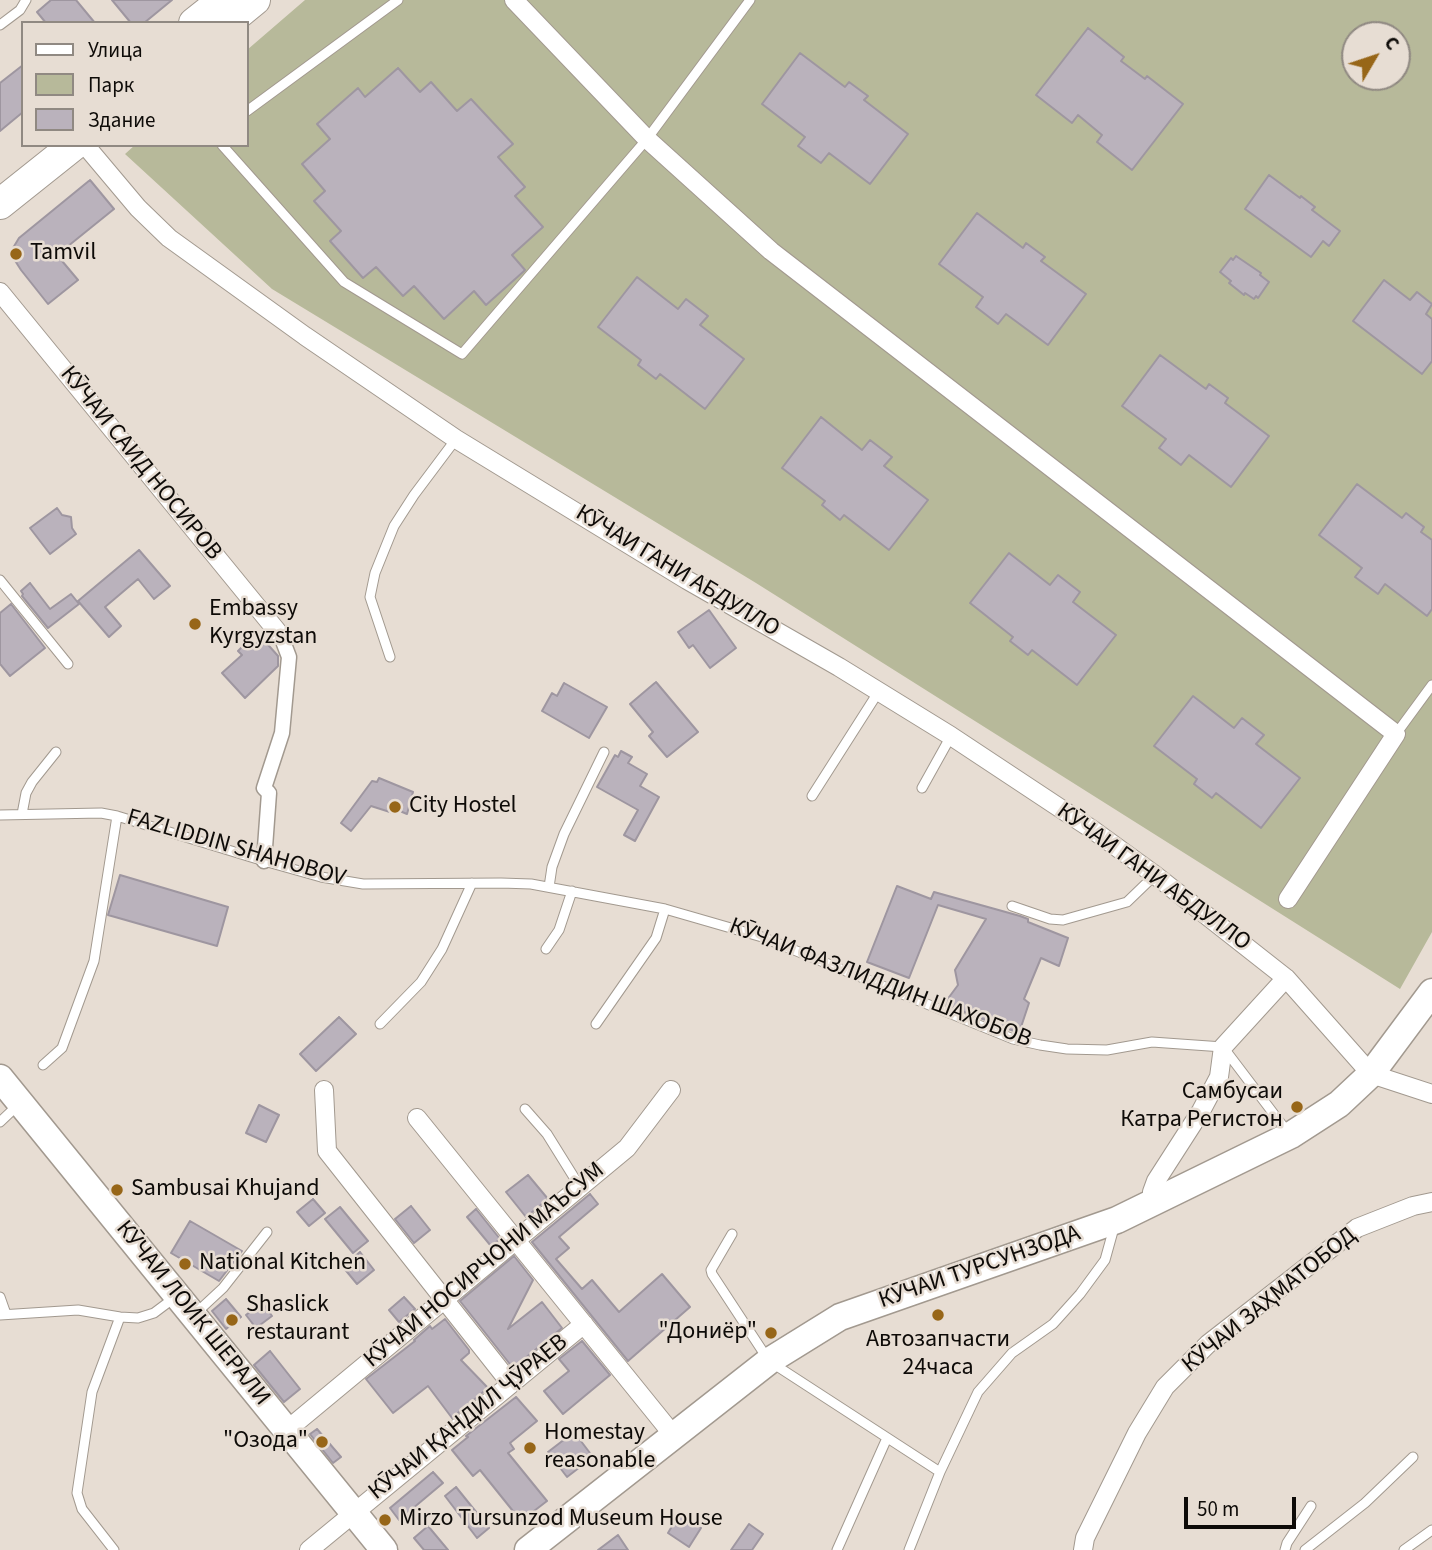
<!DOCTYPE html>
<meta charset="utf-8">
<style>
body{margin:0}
#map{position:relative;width:1432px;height:1550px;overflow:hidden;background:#e7ddd3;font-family:"Source Sans 3",sans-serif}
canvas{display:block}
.legend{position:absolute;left:21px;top:21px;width:228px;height:126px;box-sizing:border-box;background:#e7ddd3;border:2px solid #908982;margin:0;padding:9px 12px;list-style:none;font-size:21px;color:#0e0b08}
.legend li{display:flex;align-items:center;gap:14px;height:35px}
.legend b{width:35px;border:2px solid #908982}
.north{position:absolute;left:1341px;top:21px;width:70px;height:70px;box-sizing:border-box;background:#e7ddd3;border:2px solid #908982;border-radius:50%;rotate:51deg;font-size:19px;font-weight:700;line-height:28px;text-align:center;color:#0e0b08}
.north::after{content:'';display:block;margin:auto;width:24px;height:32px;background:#976618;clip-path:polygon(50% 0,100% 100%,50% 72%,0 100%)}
.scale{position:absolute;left:1184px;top:1497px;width:112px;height:32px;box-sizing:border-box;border:4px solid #0e0b08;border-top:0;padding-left:9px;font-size:21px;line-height:24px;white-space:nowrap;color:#0e0b08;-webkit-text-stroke:5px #e7ddd3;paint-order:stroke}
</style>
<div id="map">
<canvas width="1432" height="1550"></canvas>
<ul class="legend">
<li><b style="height:9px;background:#fff"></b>Улица</li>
<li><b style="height:19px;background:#b7b99a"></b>Парк</li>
<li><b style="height:19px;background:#bab2bc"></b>Здание</li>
</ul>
<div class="north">С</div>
<div class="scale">50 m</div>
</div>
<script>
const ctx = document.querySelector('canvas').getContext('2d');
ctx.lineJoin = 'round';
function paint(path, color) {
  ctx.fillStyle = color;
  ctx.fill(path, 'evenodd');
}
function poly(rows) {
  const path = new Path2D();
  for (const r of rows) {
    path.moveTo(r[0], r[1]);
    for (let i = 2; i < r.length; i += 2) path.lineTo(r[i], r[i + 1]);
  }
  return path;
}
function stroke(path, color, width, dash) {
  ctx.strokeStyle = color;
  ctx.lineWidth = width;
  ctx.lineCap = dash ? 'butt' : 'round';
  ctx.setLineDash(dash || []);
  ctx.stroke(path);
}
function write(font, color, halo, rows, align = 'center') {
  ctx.font = font + ' "Source Sans 3",sans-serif';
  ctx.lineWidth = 5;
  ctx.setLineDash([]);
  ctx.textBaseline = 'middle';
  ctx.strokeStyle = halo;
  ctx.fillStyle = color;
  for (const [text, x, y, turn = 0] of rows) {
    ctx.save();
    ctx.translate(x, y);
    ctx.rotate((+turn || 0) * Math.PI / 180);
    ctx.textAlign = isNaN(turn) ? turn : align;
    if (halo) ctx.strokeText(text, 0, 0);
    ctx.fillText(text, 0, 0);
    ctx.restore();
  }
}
const green = poly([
 [305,0,1432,0,1432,932,1400,989,756,583,272,289,125,154,135,145,247,145,247,50],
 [1355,35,1397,35,1397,77,1355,77]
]);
const building = poly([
 [51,0,76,0,95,23,46,23,37,12,51,0],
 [112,0,172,0,144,23,131,23,112,0],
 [1088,28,1124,57,1121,61,1145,79,1147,76,1183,104,1132,170,1097,142,1102,135,1078,115,1072,123,1036,95,1088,28],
 [800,53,845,87,849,82,868,96,864,100,908,134,870,184,829,153,821,163,798,146,805,137,762,104,800,53],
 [23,65,23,112,0,131,0,83,23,65],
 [398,68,420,92,431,82,457,111,471,99,513,144,498,157,525,187,515,196,543,227,512,255,525,270,523,272,486,305,474,291,444,319,414,286,403,296,376,267,363,278,330,241,341,231,314,201,325,191,302,164,330,139,317,124,358,88,365,97,398,68],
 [1269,175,1300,198,1301,196,1315,207,1312,210,1340,231,1329,246,1323,241,1311,257,1245,209,1269,175],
 [90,180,114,209,57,255,78,280,48,304,21,270,14,259,13,248,19,238,90,180],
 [977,213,1023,248,1026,243,1045,257,1041,261,1086,294,1048,345,1006,314,998,324,976,307,983,297,939,264,977,213],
 [1236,256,1261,273,1260,275,1269,282,1258,298,1256,296,1254,299,1245,293,1244,295,1229,283,1231,281,1220,272,1231,258,1233,260,1236,256],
 [637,277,678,309,686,299,708,316,700,325,744,359,705,409,660,374,656,379,638,365,641,360,598,327,637,277],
 [1384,280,1410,300,1417,292,1432,304,1426,314,1432,319,1432,361,1422,374,1353,321,1384,280],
 [1160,355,1206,389,1209,384,1228,398,1225,403,1269,436,1231,487,1189,455,1181,465,1159,448,1166,439,1122,406,1160,355],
 [821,417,862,450,870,440,892,457,884,466,928,500,889,550,844,515,840,520,822,505,825,501,782,468,821,417],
 [1357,484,1402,518,1406,513,1424,527,1421,532,1432,540,1432,609,1427,616,1385,584,1378,594,1355,577,1362,568,1319,535,1357,484],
 [57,508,62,515,71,517,72,528,76,534,50,554,30,528,57,508],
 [139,550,170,586,154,599,138,579,105,607,121,626,109,637,78,601,139,550],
 [1009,553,1050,585,1058,575,1080,592,1073,602,1116,635,1077,685,1032,650,1028,655,1010,641,1013,637,970,603,1009,553],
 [30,583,50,609,71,594,79,604,48,628,22,596,23,594,21,591,30,583],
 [11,604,45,648,10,676,0,664,0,613,11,604],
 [709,610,736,648,710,668,693,645,689,648,678,632,709,610],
 [262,638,278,656,278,666,245,698,222,673,242,655,238,651,248,641,253,647,262,638],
 [656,682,698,732,667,757,649,736,653,732,630,704,656,682],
 [564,683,607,707,589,738,542,711,552,693,557,696,564,683],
 [1193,696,1234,728,1242,718,1264,735,1256,744,1300,778,1261,828,1216,793,1212,798,1194,784,1197,779,1154,746,1193,696],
 [621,751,632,757,628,763,647,774,640,786,659,797,635,841,624,835,638,810,597,787,615,755,618,757,621,751],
 [379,778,413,792,407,814,395,809,393,813,371,806,351,831,341,823,372,781,377,782,379,778],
 [120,875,228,907,217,946,108,915,120,875],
 [897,886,931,899,934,892,1020,916,1028,919,1028,922,1068,938,1059,966,1041,958,1024,999,1029,1003,1019,1033,944,1004,958,985,955,970,986,919,938,905,909,978,867,962,897,886],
 [339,1017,356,1034,316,1071,300,1054,339,1017],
 [259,1105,279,1115,266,1142,246,1133,259,1105],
 [528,1175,548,1199,526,1217,506,1192,528,1175],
 [590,1194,598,1204,559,1237,569,1248,556,1259,582,1289,592,1280,619,1312,662,1274,690,1307,628,1361,532,1242,590,1194],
 [313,1199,325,1213,309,1226,297,1212,313,1199],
 [411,1206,430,1230,414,1243,395,1219,411,1206],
 [340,1207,368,1241,353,1253,325,1219,340,1207],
 [476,1209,500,1239,491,1246,467,1217,476,1209],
 [190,1221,242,1251,219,1281,171,1253,190,1221],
 [360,1252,374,1270,357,1284,343,1267,360,1252],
 [514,1256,533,1280,508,1329,542,1302,562,1328,513,1368,460,1301,514,1256],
 [404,1297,415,1309,399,1322,389,1310,404,1297],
 [226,1299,241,1317,226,1329,212,1311,226,1299],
 [262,1302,272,1316,256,1328,246,1315,262,1302],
 [445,1319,469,1350,469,1353,461,1360,488,1388,452,1418,428,1386,393,1413,366,1379,415,1341,414,1340,430,1326,432,1329,445,1319],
 [582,1341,610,1375,563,1414,544,1391,569,1371,559,1359,582,1341],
 [270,1351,300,1389,284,1402,254,1365,270,1351],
 [516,1397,537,1421,510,1443,514,1449,508,1453,547,1501,521,1521,480,1470,473,1476,452,1450,468,1437,466,1436,516,1397],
 [317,1429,341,1457,333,1463,310,1434,317,1429],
 [574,1432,593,1457,567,1477,548,1452,574,1432],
 [433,1472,443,1483,399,1520,390,1508,433,1472],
 [456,1487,489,1528,477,1538,445,1496,456,1487],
 [679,1514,701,1528,689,1547,668,1533,679,1514],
 [749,1524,763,1534,752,1550,731,1550,749,1524],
 [428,1526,448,1550,424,1550,414,1538,428,1526],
 [618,1535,628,1550,598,1550,618,1535]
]);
const service = poly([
 [0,25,20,10,26,0],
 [247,111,398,0],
 [222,145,344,282,462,354,647,139,750,0],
 [0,580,68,664],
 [390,657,370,597,375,573,394,526,414,495,456,439],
 [1396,734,1432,685],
 [922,788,951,736],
 [812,796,879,691],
 [22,814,26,793,32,782,56,752],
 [0,815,101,813,117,816,264,861,321,877,363,884,501,883,531,884,665,909,762,937,1013,1039,1040,1045,1067,1049,1107,1050,1152,1042,1223,1047,1289,1134],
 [549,887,552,867,564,834,604,752],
 [1012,906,1050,919,1063,920,1127,902,1155,875],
 [546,949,559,930,572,891],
 [380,1024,421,982,442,949,472,883],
 [596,1024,656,938,665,909],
 [43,1065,62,1048,94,961,117,816],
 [525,1109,547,1134,580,1187],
 [0,1122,19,1104],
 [732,1234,711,1270,712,1274,769,1361,940,1472,909,1550],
 [0,1297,6,1314],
 [195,1314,223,1288,267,1232],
 [0,1315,78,1310,120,1317,138,1318,154,1313,174,1298],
 [940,1472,978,1392,1012,1353,1053,1324,1080,1294,1105,1260,1115,1224],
 [114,1550,82,1509,77,1493,92,1392,120,1317],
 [837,1550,887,1438],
 [1285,1550,1287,1543,1311,1506],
 [1305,1550,1365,1503,1413,1457],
 [1404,1550,1432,1530]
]);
const pedestrian = poly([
 [264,861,269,793,264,788,282,733,289,657,281,636]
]);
const minor = poly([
 [514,0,647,139,771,251,1396,734,1288,899],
 [85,145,138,208,169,238,305,336,456,439,687,580,839,667,951,736,1093,830,1155,875,1286,978,1371,1074,1432,1094],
 [0,292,281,636],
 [324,1090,327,1151,511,1384],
 [417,1118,674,1436],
 [1154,1201,1152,1192,1156,1181,1201,1111,1219,1077,1223,1047,1286,978],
 [287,1430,627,1148,671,1090],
 [309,1550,584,1324],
 [1083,1550,1085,1538,1137,1433,1165,1387,1208,1344,1357,1228,1413,1206,1432,1202]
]);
const secondary = poly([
 [0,1078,384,1550],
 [528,1550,769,1361,840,1317,1117,1220,1291,1135,1339,1104,1371,1074,1432,992]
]);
const trunk = poly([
 [194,23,223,0],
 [227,23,255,0],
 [0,204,74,145]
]);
const markers = [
 [16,254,7,"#976618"],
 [195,624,7,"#976618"],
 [395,807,7,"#976618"],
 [1297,1107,7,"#976618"],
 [117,1190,7,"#976618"],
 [185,1264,7,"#976618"],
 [938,1315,7,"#976618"],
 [232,1320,7,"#976618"],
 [771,1333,7,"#976618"],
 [322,1442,7,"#976618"],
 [530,1448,7,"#976618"],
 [385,1520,7,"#976618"]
];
const poiNames = [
 ["Tamvil",30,254],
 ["Embassy",209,610],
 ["Kyrgyzstan",209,638],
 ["City Hostel",409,807],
 ["Самбусаи",1283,1093,"right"],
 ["Катра Регистон",1283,1121,"right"],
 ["Sambusai Khujand",131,1190],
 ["National Kitchen",199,1264],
 ["Shaslick",246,1306],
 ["restaurant",246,1334],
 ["\"Дониёр\"",757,1333,"right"],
 ["Автозапчасти",938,1341,"center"],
 ["24часа",938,1369,"center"],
 ["Homestay",544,1434],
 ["reasonable",544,1462],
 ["\"Озода\"",308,1442,"right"],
 ["Mirzo Tursunzod Museum House",399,1520]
];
const streetNames = [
 ["КӮЧАИ САИД НОСИРОВ",140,464,51],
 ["КӮЧАИ ГАНИ АБДУЛЛО",677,572,31],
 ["FAZLIDDIN SHAHOBOV",236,849,16],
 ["КӮЧАИ ГАНИ АБДУЛЛО",1153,878,36],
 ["КӮЧАИ ФАЗЛИДДИН ШАХОБОВ",880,984,21],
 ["КӮЧАИ НОСИРЧОНИ МАЪСУМ",485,1266,-40],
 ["КӮЧАИ ТУРСУНЗОДА",980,1268,-19],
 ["КӮЧАИ ЗАҲМАТОБОД",1270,1301,-39],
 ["КӮЧАИ ЛОИК ШЕРАЛИ",192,1314,51],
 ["КӮЧАИ ҚАНДИЛ ҶӮРАЕВ",469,1418,-39]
];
paint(green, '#b7b99a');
paint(building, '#bab2bc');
stroke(building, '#9e96a0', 2);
stroke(service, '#a2998f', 11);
stroke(pedestrian, '#a2998f', 17);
stroke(minor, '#a2998f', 20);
stroke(secondary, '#a2998f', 29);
stroke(trunk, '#a2998f', 32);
stroke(service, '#fff', 9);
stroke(pedestrian, '#fff', 14);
stroke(minor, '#fff', 18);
stroke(secondary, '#fff', 26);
stroke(trunk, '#fff', 30);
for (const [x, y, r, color] of markers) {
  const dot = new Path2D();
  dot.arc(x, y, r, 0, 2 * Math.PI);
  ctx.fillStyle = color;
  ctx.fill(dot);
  stroke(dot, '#e7ddd3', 2.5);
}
write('24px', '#0e0b08', '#e7ddd3', poiNames, 'left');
write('24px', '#0e0b08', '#e7ddd3', streetNames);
</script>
